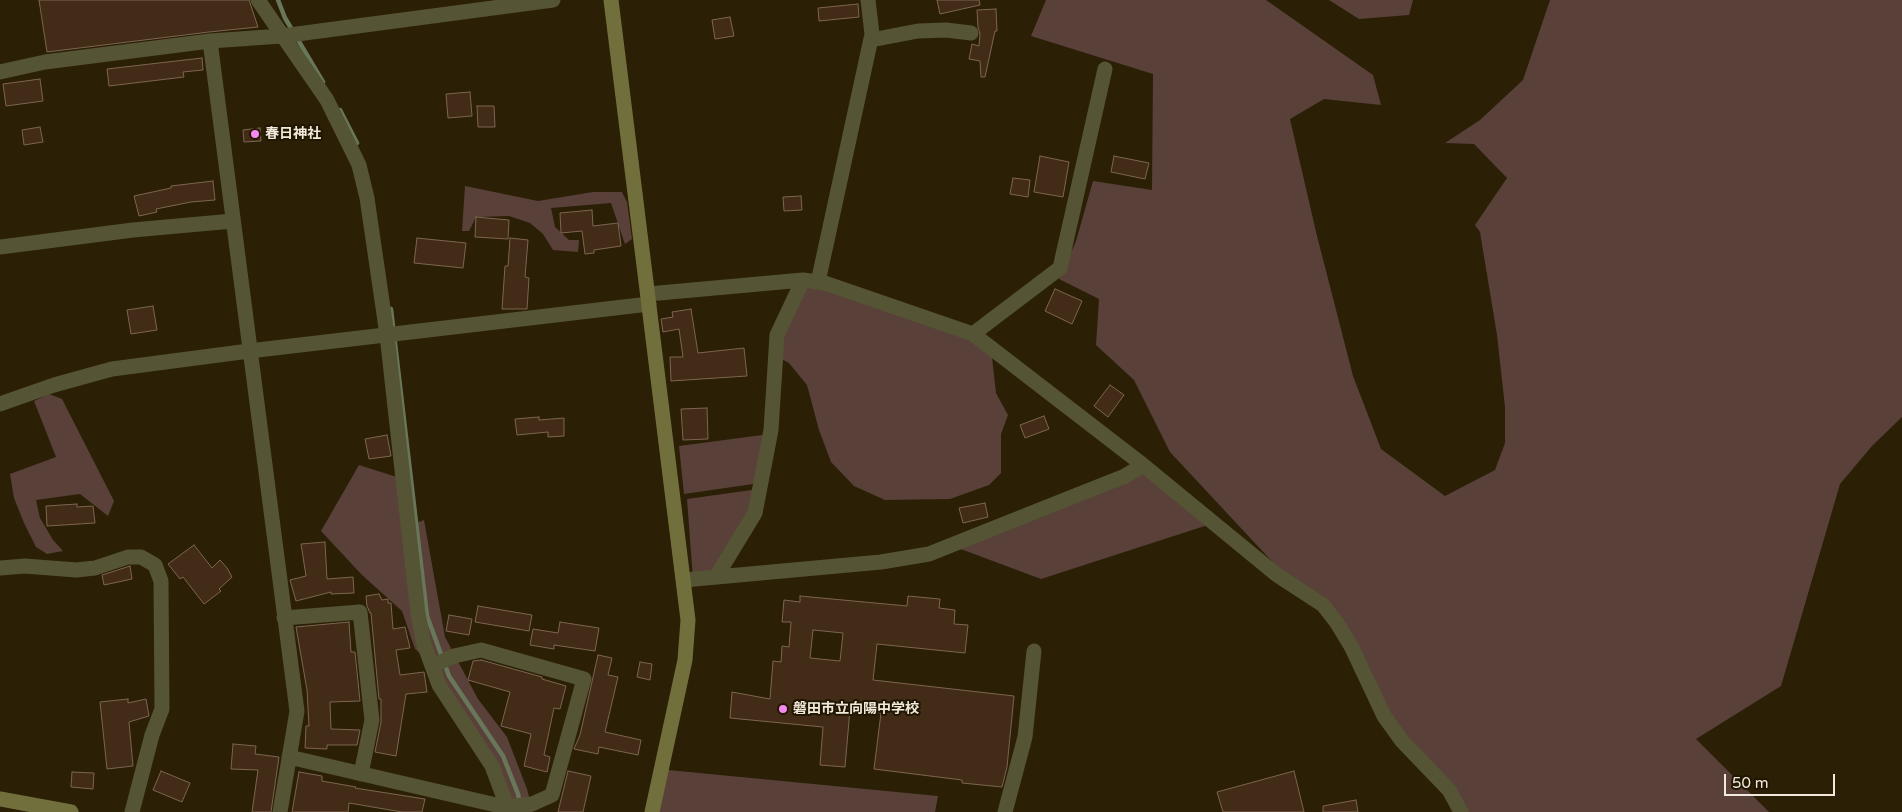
<!DOCTYPE html>
<meta charset="utf-8">
<style>
body{margin:0}
#map{position:relative;width:1902px;height:812px;overflow:hidden;background:#2b1f06;font-family:"Varela Round",sans-serif}
canvas{display:block}
.scale{position:absolute;left:1724px;top:774px;width:111px;height:22px;box-sizing:border-box;border:2px solid #f1e9db;border-top:0;padding-left:6px;font-size:15px;line-height:18px;white-space:nowrap;color:#f1e9db;-webkit-text-stroke:4px #211600;paint-order:stroke}
</style>
<div id="map">
<canvas width="1902" height="812"></canvas>
<div class="scale">50 m</div>
</div>
<script>
const ctx = document.querySelector('canvas').getContext('2d');
ctx.lineJoin = 'round';
function paint(path, color) {
  ctx.fillStyle = color;
  ctx.fill(path, 'evenodd');
}
function poly(rows) {
  const path = new Path2D();
  for (const r of rows) {
    path.moveTo(r[0], r[1]);
    for (let i = 2; i < r.length; i += 2) path.lineTo(r[i], r[i + 1]);
  }
  return path;
}
function stroke(path, color, width, dash) {
  ctx.strokeStyle = color;
  ctx.lineWidth = width;
  ctx.lineCap = dash ? 'butt' : 'round';
  ctx.setLineDash(dash || []);
  ctx.stroke(path);
}
function write(font, color, halo, rows, align = 'center') {
  ctx.font = font + ' "Varela Round","Noto Sans JP",sans-serif';
  ctx.lineWidth = 4;
  ctx.setLineDash([]);
  ctx.textBaseline = 'middle';
  ctx.strokeStyle = halo;
  ctx.fillStyle = color;
  for (const [text, x, y, turn = 0] of rows) {
    ctx.save();
    ctx.translate(x, y);
    ctx.rotate((+turn || 0) * Math.PI / 180);
    ctx.textAlign = isNaN(turn) ? turn : align;
    if (halo) ctx.strokeText(text, 0, 0);
    ctx.fillText(text, 0, 0);
    ctx.restore();
  }
}
const green = poly([
 [1046,0,1266,0,1373,75,1381,105,1324,99,1290,119,1316,232,1353,376,1381,449,1445,496,1495,470,1505,443,1505,407,1497,335,1480,232,1475,225,1507,178,1474,144,1445,143,1480,120,1523,80,1550,0,1902,0,1902,417,1872,446,1840,484,1781,686,1696,739,1769,812,1458,812,1395,731,1351,646,1170,452,1134,380,1096,345,1099,299,1059,279,1076,241,1093,181,1152,190,1153,74,1031,36],
 [1329,0,1413,0,1409,15,1359,19],
 [465,186,538,201,593,192,622,192,627,202,632,239,625,244,611,203,551,208,555,227,569,240,579,240,578,252,553,250,543,234,530,223,509,216,476,217,469,231,462,231],
 [803,280,991,348,996,393,1008,415,1001,434,1001,473,989,485,950,499,885,500,854,486,831,462,819,430,807,385,789,363,774,355],
 [49,394,62,399,114,501,108,516,80,494,36,500,40,518,53,540,63,551,47,554,36,547,24,523,14,498,10,474,56,457,34,401],
 [770,434,760,483,684,494,679,446],
 [359,465,403,479,408,526,424,520,445,637,478,699,507,737,527,789,533,812,510,812,430,662,415,649,402,611,362,575,321,531],
 [1143,465,1214,523,1041,579,950,545],
 [759,489,716,577,693,579,687,499],
 [668,770,938,796,935,812,659,812]
]);
const stream = poly([
 [278,0,285,18,323,82],
 [340,110,357,143],
 [391,309,427,616,449,676,503,756,518,794,520,804]
]);
const building = poly([
 [39,0,249,0,258,27,209,32,47,52,39,0],
 [937,0,979,0,980,5,940,14,937,0],
 [858,4,859,17,819,21,818,8,858,4],
 [996,9,997,31,995,31,985,77,981,77,980,61,969,59,972,44,979,46,980,34,978,27,977,10,996,9],
 [730,17,734,36,715,39,712,20,730,17],
 [202,58,203,70,183,72,184,77,109,86,107,69,202,58],
 [40,79,43,101,6,106,3,84,40,79],
 [470,92,472,116,448,118,446,94,470,92],
 [477,106,494,106,495,127,478,127,477,106],
 [40,127,43,142,24,145,22,130,40,127],
 [260,128,261,141,244,142,243,130,260,128],
 [1040,156,1069,162,1063,197,1034,192,1040,156],
 [1114,156,1149,163,1145,179,1111,172,1114,156],
 [1013,178,1030,180,1028,197,1010,194,1013,178],
 [213,181,215,200,191,202,156,209,157,212,139,216,134,196,171,188,171,186,213,181],
 [801,196,802,210,784,211,783,197,801,196],
 [592,210,593,226,618,223,621,246,594,250,594,253,585,254,582,231,561,233,560,213,592,210],
 [476,217,509,220,508,239,475,237,476,217],
 [417,238,466,243,463,268,414,263,417,238],
 [510,238,528,240,525,277,529,278,527,309,502,309,505,266,508,266,510,238],
 [1055,289,1082,301,1072,324,1045,311,1055,289],
 [153,306,157,330,131,334,127,310,153,306],
 [691,309,698,353,744,348,747,376,671,381,670,357,683,357,679,329,663,332,661,319,673,317,672,312,691,309],
 [1110,385,1124,395,1108,417,1094,406,1110,385],
 [707,408,708,439,683,440,681,409,707,408],
 [1044,416,1049,429,1025,438,1020,425,1044,416],
 [539,417,539,420,564,418,564,436,548,437,548,432,517,435,515,419,539,417],
 [387,435,391,456,369,459,365,439,387,435],
 [985,503,988,517,963,523,959,508,985,503],
 [77,504,77,507,93,506,95,523,47,526,46,506,77,504],
 [325,542,327,579,353,577,354,593,331,594,331,592,296,601,290,580,306,576,301,544,325,542],
 [194,545,212,568,220,560,227,568,232,577,219,589,221,591,204,604,183,577,180,579,168,564,194,545],
 [130,566,132,579,104,585,102,575,130,566],
 [379,594,382,600,388,599,388,603,391,603,393,629,405,627,410,648,396,650,400,675,424,672,427,692,406,694,396,756,375,752,381,722,381,699,379,699,371,613,370,613,367,606,366,596,379,594],
 [800,596,907,606,908,596,940,599,939,608,955,610,954,624,968,625,965,653,877,644,873,680,1014,696,1007,767,1002,787,962,783,962,780,874,769,881,713,850,709,845,767,820,765,823,727,730,718,732,692,770,699,773,661,781,662,782,646,789,647,791,622,782,622,784,600,800,602,800,596],
 [813,630,843,633,840,661,810,658,813,630],
 [478,606,532,615,529,631,475,622,478,606],
 [449,615,472,619,469,635,446,631,449,615],
 [349,622,351,652,355,652,360,701,330,702,331,729,360,730,357,745,327,745,327,749,305,748,306,726,309,726,307,690,296,627,349,622],
 [560,622,599,628,595,651,554,645,554,649,530,645,533,629,558,633,560,622],
 [598,655,612,658,608,675,618,677,605,732,641,740,638,755,599,747,598,754,574,749,580,735,598,655],
 [481,660,542,677,542,679,566,686,560,709,554,708,544,755,550,757,547,772,524,766,531,734,501,726,510,692,468,680,473,661,481,660],
 [640,662,652,664,650,680,637,677,640,662],
 [128,699,128,703,146,699,149,716,129,722,133,766,107,769,100,702,128,699],
 [233,744,256,746,255,754,279,757,271,812,252,812,258,770,231,769,233,744],
 [161,771,190,783,182,802,153,790,161,771],
 [568,771,591,776,583,812,558,812,568,771],
 [1294,771,1304,812,1223,812,1217,792,1294,771],
 [72,772,94,773,93,789,71,787,72,772],
 [299,772,322,776,322,781,356,787,355,788,425,799,422,812,402,812,349,803,348,812,292,812,299,772],
 [1356,800,1358,812,1323,812,1323,806,1356,800]
]);
const street = poly([
 [258,0,327,100,359,165,367,198,387,335,418,614,424,644,439,685,492,766,504,798,506,812],
 [871,40,918,31,946,30,971,33],
 [210,41,297,711,280,812],
 [0,72,45,62,210,41,282,36,553,0],
 [0,247,133,230,233,221],
 [818,282,872,34,868,0],
 [648,294,803,280,825,283,973,334,1143,465,1277,575,1323,605,1337,623,1351,646,1384,716,1402,741,1449,790,1461,812],
 [973,334,1060,268,1105,69],
 [0,404,54,385,112,369,249,351,649,304],
 [0,568,25,566,76,570,95,568,128,557,141,557,155,565,161,581,162,709,152,735,132,812],
 [716,577,755,513,771,430,777,335,803,280],
 [684,580,881,562,929,554,1125,476,1143,465],
 [284,618,360,612,372,720,361,774],
 [289,757,505,807,532,804,552,795,584,679,481,650,454,656,432,666],
 [1005,812,1025,737,1034,651]
]);
const secondary = poly([
 [611,0,688,620,685,660,652,812],
 [0,799,71,812]
]);
const markers = [
 [255,134,5,"#f589ee"],
 [783,709,5,"#f589ee"]
];
const poiNames = [
 ["春日神社",265,134],
 ["磐田市立向陽中学校",793,709]
];
paint(green, '#59413a');
stroke(stream, '#68765a', 4.5);
paint(building, '#422c18');
stroke(building, '#7d6551', 1);
stroke(street, '#555435', 15);
stroke(secondary, '#71703d', 15);
for (const [x, y, r, color] of markers) {
  const dot = new Path2D();
  dot.arc(x, y, r, 0, 2 * Math.PI);
  ctx.fillStyle = color;
  ctx.fill(dot);
  stroke(dot, '#211600', 2);
}
write('bold 14px', '#f1e9db', '#211600', poiNames, 'left');
</script>
